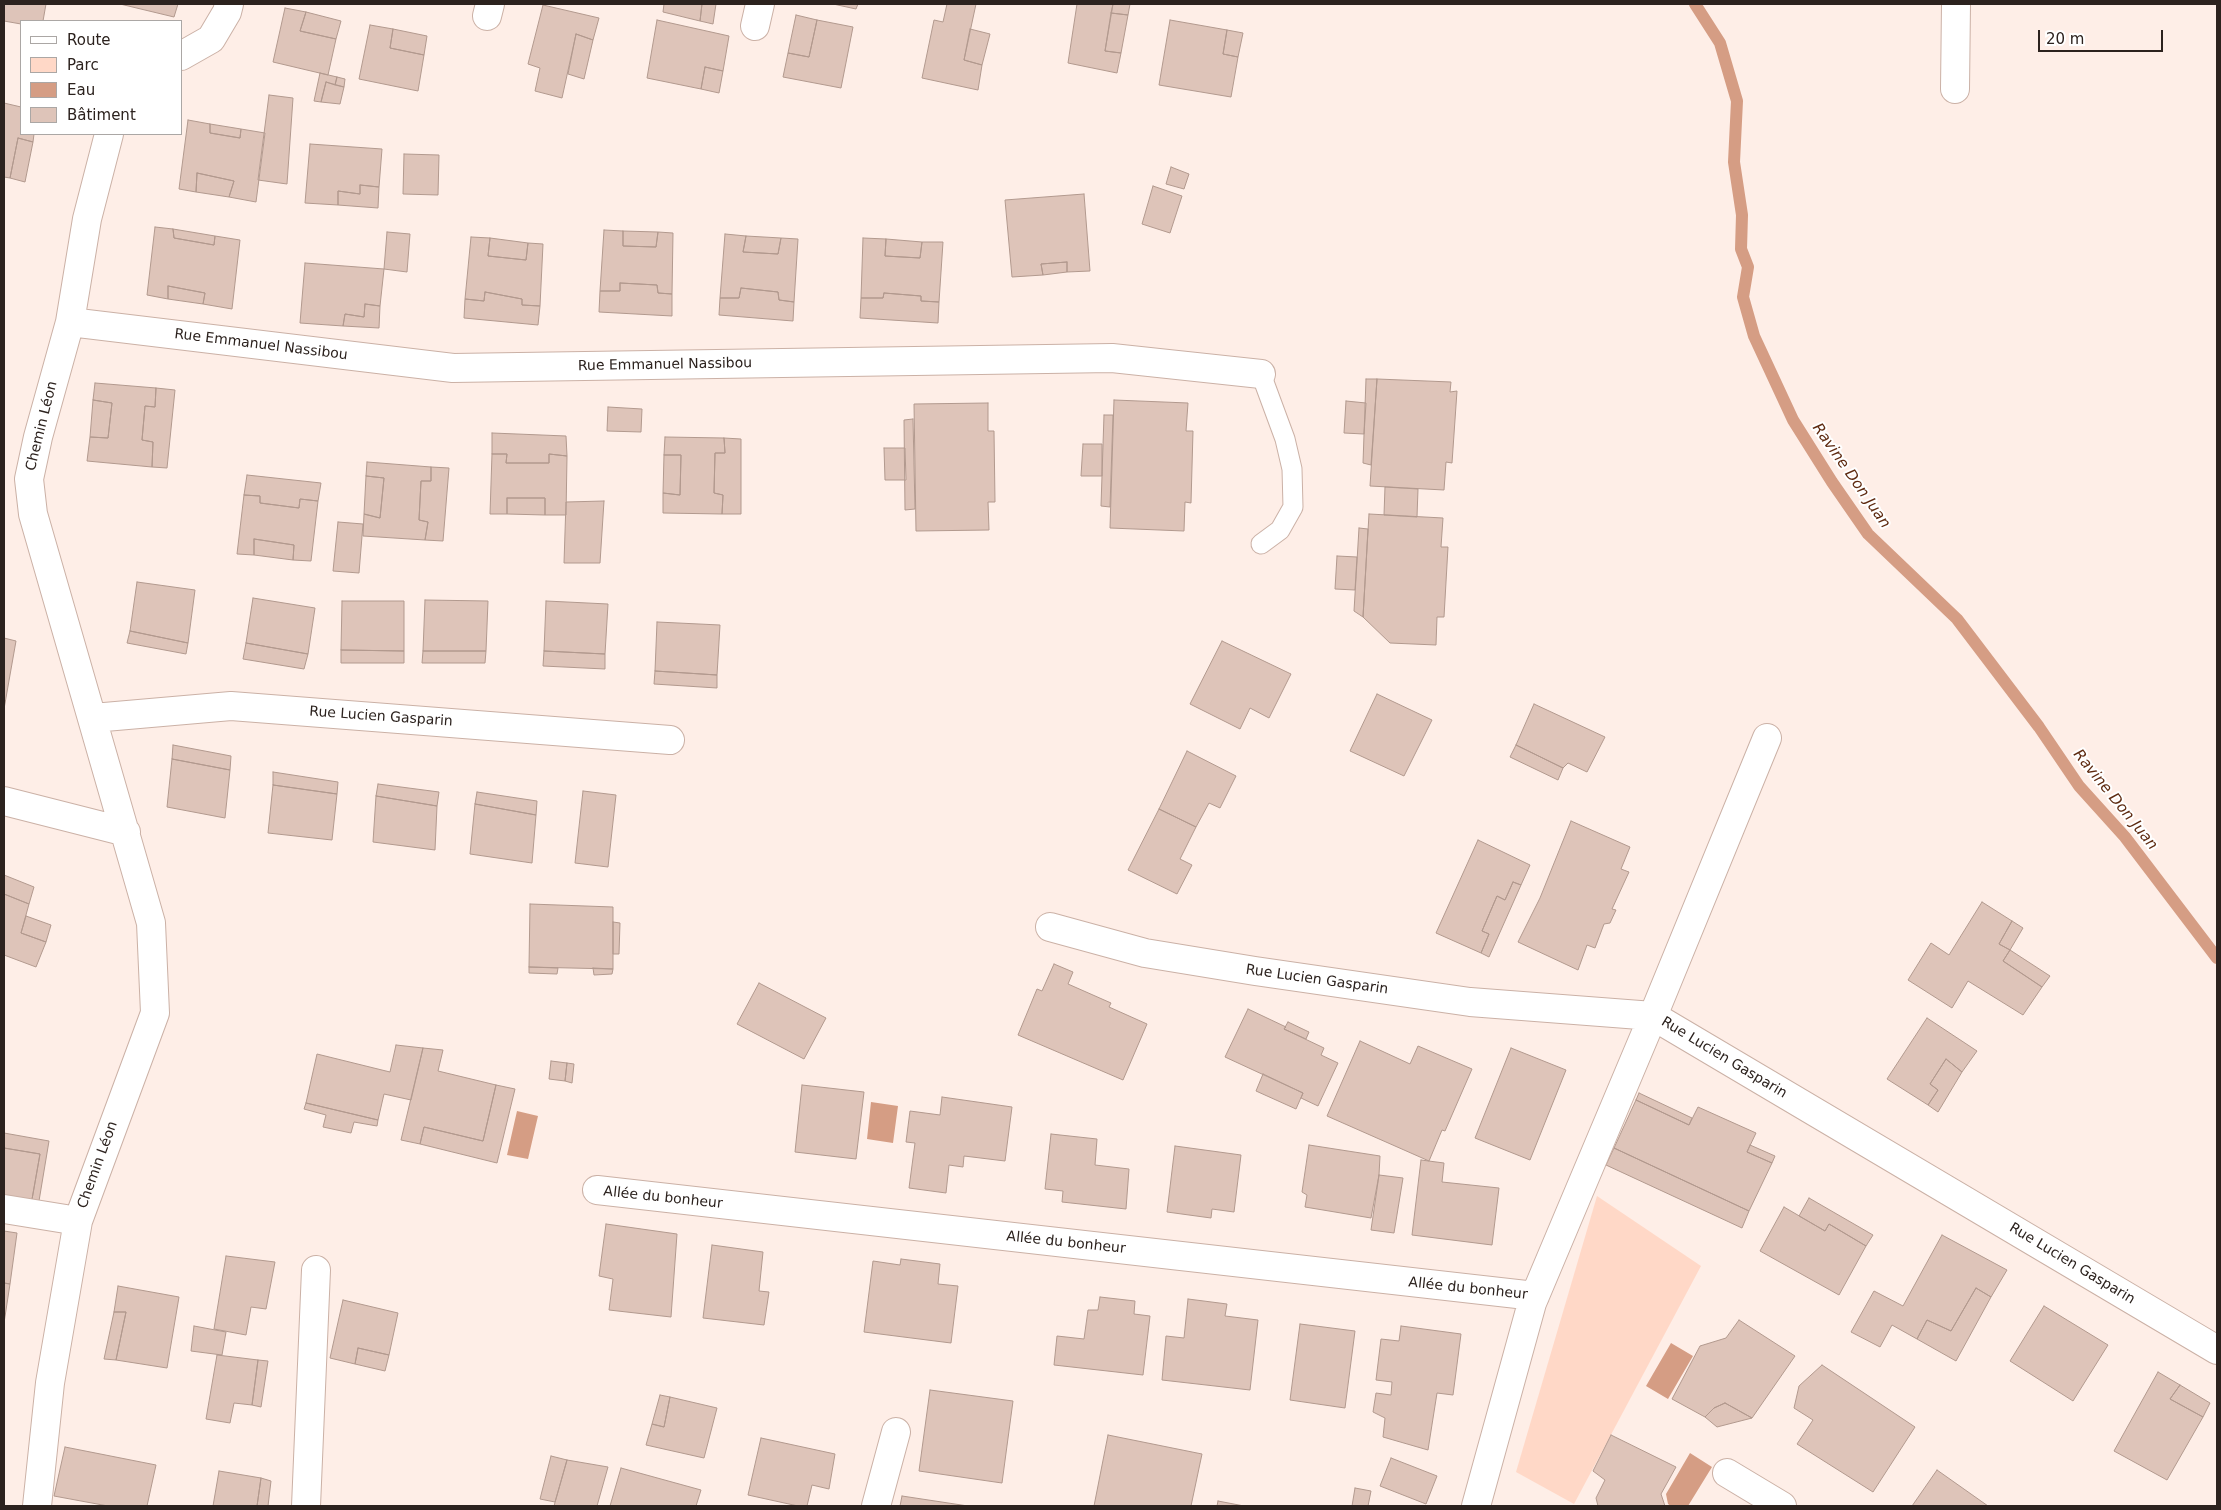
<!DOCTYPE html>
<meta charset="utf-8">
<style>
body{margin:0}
#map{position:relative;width:2221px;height:1510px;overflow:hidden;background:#feeee7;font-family:"DejaVu Sans",sans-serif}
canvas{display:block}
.frame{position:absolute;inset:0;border:5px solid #2c221e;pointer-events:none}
.legend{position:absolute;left:20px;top:20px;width:162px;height:115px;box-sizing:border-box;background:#fff;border:1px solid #aba7a5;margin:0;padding:6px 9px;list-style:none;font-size:15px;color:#2c221e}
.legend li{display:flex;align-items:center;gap:10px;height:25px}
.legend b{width:25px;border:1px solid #aba7a5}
.scale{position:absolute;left:2038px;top:30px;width:125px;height:22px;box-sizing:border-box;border:2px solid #2c221e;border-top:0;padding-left:6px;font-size:15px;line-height:18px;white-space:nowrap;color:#2c221e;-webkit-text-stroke:4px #fff;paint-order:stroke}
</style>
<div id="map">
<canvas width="2221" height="1510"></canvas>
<div class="frame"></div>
<ul class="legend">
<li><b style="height:6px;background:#fff"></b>Route</li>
<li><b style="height:14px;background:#ffd8c7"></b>Parc</li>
<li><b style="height:14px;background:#d59d84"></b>Eau</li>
<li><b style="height:14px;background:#dec4b9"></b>Bâtiment</li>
</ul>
<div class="scale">20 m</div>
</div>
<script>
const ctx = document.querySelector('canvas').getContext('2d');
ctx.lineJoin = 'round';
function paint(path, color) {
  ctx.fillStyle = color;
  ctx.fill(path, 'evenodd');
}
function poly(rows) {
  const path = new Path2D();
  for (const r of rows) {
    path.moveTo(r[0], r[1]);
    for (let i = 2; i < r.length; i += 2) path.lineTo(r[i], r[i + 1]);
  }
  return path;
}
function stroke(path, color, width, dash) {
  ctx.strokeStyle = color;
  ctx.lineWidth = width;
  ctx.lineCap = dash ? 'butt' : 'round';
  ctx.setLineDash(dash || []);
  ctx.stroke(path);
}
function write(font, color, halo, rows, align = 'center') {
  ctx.font = font + ' "DejaVu Sans",sans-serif';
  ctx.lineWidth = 4;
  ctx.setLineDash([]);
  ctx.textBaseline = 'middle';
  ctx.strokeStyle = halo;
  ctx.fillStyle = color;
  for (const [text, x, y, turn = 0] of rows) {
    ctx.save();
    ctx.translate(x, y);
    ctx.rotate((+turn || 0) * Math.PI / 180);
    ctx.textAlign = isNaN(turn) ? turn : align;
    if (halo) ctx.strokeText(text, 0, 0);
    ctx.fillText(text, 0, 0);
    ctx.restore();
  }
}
const green = poly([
 [1597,1196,1701,1266,1574,1504,1516,1472]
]);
const water = poly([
 [871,1102,898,1106,893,1143,867,1139],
 [517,1111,538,1116,528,1159,507,1155],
 [1671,1343,1693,1356,1668,1399,1646,1386],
 [1690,1453,1712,1467,1688,1506,1671,1506,1668,1504,1666,1494]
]);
const stream = poly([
 [1695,4,1720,43,1737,101,1734,162,1742,215,1741,249,1748,267,1743,297,1754,336,1793,420,1832,482,1868,534,1957,619,2039,727,2079,786,2125,837,2217,958]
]);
const building = poly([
 [4,4,46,4,43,21,21,21,21,24,4,21,4,4],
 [120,4,178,4,174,17,120,4],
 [664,4,702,4,700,21,663,12,664,4],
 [702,4,716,4,713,24,700,21,702,4],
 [833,4,858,4,856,9,833,4],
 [947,4,976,4,964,60,982,65,978,90,922,78,934,20,943,22,947,4],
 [1077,4,1113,4,1105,51,1121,53,1117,73,1068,63,1077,4],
 [1113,4,1130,4,1128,15,1111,13,1113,4],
 [543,5,599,18,593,40,576,34,562,98,535,91,540,68,528,64,543,5],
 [285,8,306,12,300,31,336,39,328,75,273,62,285,8],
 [306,12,341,21,336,39,300,31,306,12],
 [1111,13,1128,15,1121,53,1105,51,1111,13],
 [796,15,817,20,809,57,788,53,796,15],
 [657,20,729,36,723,71,705,67,701,89,647,78,657,20],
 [817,20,853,27,841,88,783,77,788,53,809,57,817,20],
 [1170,20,1227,30,1223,54,1238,57,1231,97,1159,85,1170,20],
 [370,25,393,29,390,48,424,55,418,91,359,79,370,25],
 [393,29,427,36,424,55,390,48,393,29],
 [970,29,990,34,982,65,964,60,970,29],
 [1227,30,1243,33,1238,57,1223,54,1227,30],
 [576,34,593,40,584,79,568,74,576,34],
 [705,67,723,71,719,93,701,89,705,67],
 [320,73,337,77,335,85,326,82,321,102,314,101,320,73],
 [337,77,345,79,344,87,335,85,337,77],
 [326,82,344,87,340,104,321,102,326,82],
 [269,95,293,98,287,184,258,180,269,95],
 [4,103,21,107,21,134,34,134,33,142,18,138,10,178,4,177,4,103],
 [188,120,210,124,210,133,240,138,241,129,265,133,256,202,229,197,234,181,197,173,196,192,179,189,188,120],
 [210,124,241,129,240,138,210,133,210,124],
 [18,138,33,142,25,182,10,178,18,138],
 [310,144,382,149,379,187,360,185,360,194,338,191,338,205,305,203,310,144],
 [404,154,439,155,438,195,403,194,404,154],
 [1171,167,1189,174,1184,189,1166,184,1171,167],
 [197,173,234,181,229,197,196,192,197,173],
 [360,185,379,187,378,208,338,205,338,191,360,194,360,185],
 [1153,186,1182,196,1170,233,1142,224,1153,186],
 [1084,194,1090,271,1067,272,1067,262,1041,264,1043,275,1012,277,1005,200,1084,194],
 [155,227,173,229,174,238,214,245,215,236,240,240,232,309,203,304,205,293,168,286,168,299,147,295,155,227],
 [173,229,215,236,214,245,174,238,173,229],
 [604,230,623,231,623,246,656,247,658,232,673,233,672,294,658,293,657,285,620,283,620,291,600,291,604,230],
 [623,231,658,232,656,247,623,246,623,231],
 [387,232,410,234,407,272,384,269,387,232],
 [725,234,746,236,743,252,778,254,781,238,798,239,794,302,779,300,778,292,741,288,739,298,720,298,725,234],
 [746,236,781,238,778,254,743,252,746,236],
 [471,237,490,238,488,256,526,260,528,243,543,244,540,306,522,305,522,299,485,292,484,301,465,299,471,237],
 [490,238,528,243,526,260,488,256,490,238],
 [863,238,886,239,885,256,920,258,922,242,943,242,939,302,921,301,921,296,884,293,883,298,861,298,863,238],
 [886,239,922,242,920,258,885,256,886,239],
 [1067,262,1067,272,1043,275,1041,264,1067,262],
 [305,263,384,269,380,306,365,304,364,317,345,314,343,326,300,323,305,263],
 [620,283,657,285,658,293,672,294,672,316,599,312,600,291,620,291,620,283],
 [168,286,205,293,203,304,168,299,168,286],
 [741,288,778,292,779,300,794,302,793,321,719,315,720,298,739,298,741,288],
 [485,292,522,299,522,305,540,306,538,325,464,318,465,299,484,301,485,292],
 [884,293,921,296,921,301,939,302,938,323,860,318,861,298,883,298,884,293],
 [365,304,380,306,379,328,343,326,345,314,364,317,365,304],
 [1366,379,1377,379,1371,465,1363,463,1366,379],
 [1377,379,1451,382,1450,392,1457,391,1452,463,1446,462,1444,490,1370,486,1377,379],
 [95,383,156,388,155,407,145,406,142,440,153,442,152,467,87,461,90,437,108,438,112,403,93,400,95,383],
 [156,388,175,390,167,468,152,467,153,442,142,440,145,406,155,407,156,388],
 [93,400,112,403,108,438,90,437,93,400],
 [1114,400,1188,403,1186,431,1193,431,1191,503,1185,502,1184,531,1110,528,1114,400],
 [1346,401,1366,403,1364,434,1344,433,1346,401],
 [988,403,988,431,994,431,995,502,988,502,989,530,916,531,914,404,988,403],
 [608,407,642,409,641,432,607,431,608,407],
 [1104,415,1113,415,1110,507,1101,506,1104,415],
 [913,419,915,509,905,510,904,420,913,419],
 [492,433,566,436,567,456,549,454,549,463,506,463,507,454,492,454,492,433],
 [665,437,724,438,725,453,715,453,714,493,723,495,722,514,663,513,663,493,680,495,681,455,664,455,665,437],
 [724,438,741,439,741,514,722,514,723,495,714,493,715,453,725,453,724,438],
 [1083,444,1102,444,1102,476,1081,476,1083,444],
 [884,448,905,448,906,480,885,480,884,448],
 [492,454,507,454,506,463,549,463,549,454,567,456,566,515,545,515,545,498,507,498,507,514,490,514,492,454],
 [664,455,681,455,680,495,663,493,664,455],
 [367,462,431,467,431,481,421,481,419,520,428,522,425,540,363,536,364,514,380,518,384,478,366,476,367,462],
 [431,467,449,468,443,541,425,540,428,522,419,520,421,481,431,481,431,467],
 [247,475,321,483,318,501,300,499,299,508,260,503,260,496,244,495,247,475],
 [366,476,384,478,380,518,364,514,366,476],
 [1385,487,1418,489,1417,517,1384,515,1385,487],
 [244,495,260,496,260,503,299,508,300,499,318,501,311,561,293,560,294,545,254,539,254,555,237,554,244,495],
 [507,498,545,498,545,515,507,514,507,498],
 [604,501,600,563,564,563,566,502,604,501],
 [1369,514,1443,518,1441,547,1448,547,1444,617,1437,617,1436,645,1390,643,1363,617,1369,514],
 [338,522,363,524,359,573,333,571,338,522],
 [1359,528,1368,529,1363,617,1354,611,1359,528],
 [254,539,294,545,293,560,254,555,254,539],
 [1337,556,1357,557,1355,590,1335,589,1337,556],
 [137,582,195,590,188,643,130,631,137,582],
 [253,598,315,608,308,654,246,643,253,598],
 [425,600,488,601,486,651,423,651,425,600],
 [342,601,404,601,404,651,341,650,342,601],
 [546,601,608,604,605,654,544,651,546,601],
 [657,622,720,625,717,675,655,671,657,622],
 [130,631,188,643,186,654,127,643,130,631],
 [4,638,16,641,4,709,4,638],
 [1222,641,1291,674,1269,718,1250,708,1240,729,1190,704,1222,641],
 [246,643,308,654,304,669,243,659,246,643],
 [341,650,404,651,404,663,341,663,341,650],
 [423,651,486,651,485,663,422,663,423,651],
 [544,651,605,654,605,669,543,666,544,651],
 [655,671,717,675,717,688,654,684,655,671],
 [1377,694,1432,720,1404,776,1350,751,1377,694],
 [1534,704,1605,737,1587,772,1568,763,1563,768,1516,745,1534,704],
 [173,745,231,756,230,770,172,759,173,745],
 [1516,745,1563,768,1558,780,1510,757,1516,745],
 [1187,751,1236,776,1220,808,1209,803,1196,827,1159,809,1187,751],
 [172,759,230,770,225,818,167,807,172,759],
 [273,772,338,782,337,794,273,785,273,772],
 [378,784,439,792,437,806,376,796,378,784],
 [273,785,337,794,332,840,268,833,273,785],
 [583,791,616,795,608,867,575,863,583,791],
 [477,792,537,801,536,815,475,804,477,792],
 [376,796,437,806,435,850,373,842,376,796],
 [475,804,536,815,532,863,470,854,475,804],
 [1159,809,1196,827,1180,859,1192,865,1177,894,1128,870,1159,809],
 [1571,821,1630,847,1621,869,1629,872,1612,909,1616,910,1610,923,1604,924,1595,948,1587,945,1578,970,1518,942,1540,898,1571,821],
 [1478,840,1530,865,1521,885,1513,882,1505,900,1497,896,1482,931,1489,934,1481,953,1436,933,1478,840],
 [4,875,34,887,29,904,4,894,4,875],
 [1513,882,1521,885,1489,957,1481,953,1489,934,1482,931,1497,896,1505,900,1513,882],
 [4,894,29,904,21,933,46,942,36,967,4,955,4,894],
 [1982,902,2012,921,1999,944,2010,950,2003,961,2042,987,2023,1015,1968,981,1952,1008,1908,980,1931,943,1949,955,1982,902],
 [530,904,613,907,613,969,529,967,530,904],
 [26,916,51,925,46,942,21,933,26,916],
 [2012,921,2023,928,2010,950,1999,944,2012,921],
 [613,922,620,923,619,954,613,954,613,922],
 [2010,950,2050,976,2042,987,2003,961,2010,950],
 [1054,964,1073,972,1068,984,1111,1003,1109,1007,1147,1024,1123,1080,1018,1035,1037,989,1042,991,1054,964],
 [529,967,558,968,557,974,529,973,529,967],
 [593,968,613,969,612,974,594,975,593,968],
 [759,983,826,1018,804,1059,737,1024,759,983],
 [1248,1009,1286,1027,1284,1029,1324,1048,1321,1055,1338,1063,1318,1106,1301,1098,1303,1093,1225,1057,1248,1009],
 [1927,1018,1977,1051,1962,1072,1946,1059,1930,1084,1938,1090,1928,1105,1887,1079,1927,1018],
 [1288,1022,1309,1032,1306,1039,1284,1029,1288,1022],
 [1360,1041,1410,1064,1418,1046,1472,1069,1445,1131,1442,1130,1429,1161,1327,1116,1360,1041],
 [396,1045,423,1048,411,1100,384,1094,378,1120,306,1103,317,1054,390,1072,396,1045],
 [423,1048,443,1050,438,1071,496,1085,483,1141,424,1127,420,1144,401,1140,423,1048],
 [1511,1048,1566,1070,1530,1160,1475,1138,1511,1048],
 [1946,1059,1962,1072,1938,1112,1928,1105,1938,1090,1930,1084,1946,1059],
 [551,1061,567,1063,565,1081,549,1079,551,1061],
 [567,1063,574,1064,572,1083,565,1081,567,1063],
 [1263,1074,1303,1093,1296,1109,1256,1091,1263,1074],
 [496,1085,515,1089,497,1163,420,1144,424,1127,483,1141,496,1085],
 [802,1085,864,1092,856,1159,795,1152,802,1085],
 [1639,1093,1692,1118,1689,1125,1636,1100,1639,1093],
 [942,1097,1012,1107,1005,1161,964,1156,963,1167,949,1165,946,1193,909,1188,915,1143,906,1142,910,1111,940,1115,942,1097],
 [1636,1100,1689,1125,1698,1107,1756,1133,1747,1152,1772,1163,1749,1211,1614,1148,1636,1100],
 [306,1103,378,1120,377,1126,354,1122,351,1133,323,1127,326,1115,304,1109,306,1103],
 [4,1133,49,1141,38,1207,31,1205,40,1154,4,1148,4,1133],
 [1051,1134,1097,1139,1095,1165,1129,1169,1126,1209,1062,1202,1063,1191,1045,1189,1051,1134],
 [1309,1145,1380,1156,1379,1175,1371,1218,1305,1207,1307,1195,1302,1192,1309,1145],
 [1750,1145,1775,1156,1772,1163,1747,1152,1750,1145],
 [1175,1146,1241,1155,1234,1212,1212,1209,1211,1218,1167,1212,1175,1146],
 [4,1148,40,1154,31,1205,4,1200,4,1148],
 [1614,1148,1749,1211,1742,1228,1606,1165,1614,1148],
 [1421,1160,1444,1163,1442,1182,1499,1188,1492,1245,1412,1235,1421,1160],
 [1379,1175,1403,1178,1394,1233,1371,1230,1379,1175],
 [1809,1198,1873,1235,1866,1246,1829,1224,1825,1231,1799,1216,1809,1198],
 [1784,1207,1825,1231,1829,1224,1866,1246,1839,1295,1760,1251,1784,1207],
 [606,1224,677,1234,671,1317,609,1310,613,1279,599,1276,606,1224],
 [4,1231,17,1233,10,1284,4,1283,4,1231],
 [1942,1235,2007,1270,1991,1297,1976,1288,1951,1331,1927,1320,1917,1339,1892,1325,1880,1347,1851,1332,1874,1291,1903,1306,1942,1235],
 [712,1245,763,1252,759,1291,769,1292,764,1325,703,1318,712,1245],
 [226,1256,275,1262,266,1309,251,1307,246,1335,214,1329,226,1256],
 [901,1259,940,1264,938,1284,958,1286,951,1343,864,1332,873,1261,900,1265,901,1259],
 [4,1283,10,1284,4,1323,4,1283],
 [118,1286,179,1297,167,1368,116,1360,126,1312,114,1312,118,1286],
 [1976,1288,1991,1297,1956,1361,1917,1339,1927,1320,1951,1331,1976,1288],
 [1100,1297,1135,1301,1134,1314,1150,1316,1143,1375,1054,1365,1057,1336,1084,1339,1088,1310,1098,1310,1100,1297],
 [1188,1299,1227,1304,1225,1316,1258,1320,1250,1390,1162,1380,1166,1336,1184,1338,1188,1299],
 [343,1300,398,1313,389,1355,358,1348,355,1364,330,1358,343,1300],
 [2044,1306,2108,1345,2073,1401,2010,1361,2044,1306],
 [114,1312,126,1312,116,1360,104,1359,114,1312],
 [1739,1320,1795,1356,1752,1418,1725,1403,1714,1408,1705,1417,1672,1399,1700,1346,1726,1338,1739,1320],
 [1300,1324,1355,1331,1345,1408,1290,1400,1300,1324],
 [194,1326,226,1332,222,1355,191,1351,194,1326],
 [1401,1326,1461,1334,1453,1395,1437,1393,1428,1450,1383,1437,1385,1418,1373,1412,1376,1393,1391,1395,1392,1382,1376,1380,1381,1339,1399,1341,1401,1326],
 [358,1348,389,1355,385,1371,355,1364,358,1348],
 [217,1355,258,1360,252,1405,234,1403,230,1423,206,1419,217,1355],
 [258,1360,268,1361,261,1407,252,1405,258,1360],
 [1822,1365,1915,1427,1873,1492,1797,1444,1813,1420,1794,1408,1799,1386,1822,1365],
 [2158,1372,2180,1385,2170,1399,2203,1417,2167,1480,2114,1451,2158,1372],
 [2180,1385,2210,1403,2203,1417,2170,1399,2180,1385],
 [930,1390,1013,1401,1002,1483,919,1471,930,1390],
 [660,1395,670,1397,664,1427,652,1424,660,1395],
 [670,1397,717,1408,704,1458,646,1445,652,1424,664,1427,670,1397],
 [1725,1403,1752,1418,1717,1427,1705,1417,1714,1408,1725,1403],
 [1108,1435,1202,1454,1191,1506,1094,1506,1108,1435],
 [1611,1435,1676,1467,1661,1494,1665,1506,1598,1506,1596,1498,1605,1480,1593,1471,1611,1435],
 [761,1438,835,1454,829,1489,812,1485,807,1506,798,1506,748,1495,761,1438],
 [65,1447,156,1465,147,1506,108,1506,54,1496,65,1447],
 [551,1456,567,1460,555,1502,540,1499,551,1456],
 [1391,1458,1437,1476,1426,1504,1380,1486,1391,1458],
 [567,1460,608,1467,597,1506,554,1506,567,1460],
 [621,1468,701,1490,696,1506,610,1506,621,1468],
 [1937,1470,1988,1506,1912,1506,1937,1470],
 [219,1471,261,1478,257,1506,213,1506,219,1471],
 [261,1478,271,1481,268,1506,257,1506,261,1478],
 [1355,1488,1371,1491,1368,1506,1352,1506,1355,1488],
 [902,1496,968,1506,900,1506,902,1496],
 [1218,1501,1244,1506,1217,1506,1218,1501]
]);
const service = poly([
 [1261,544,1280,530,1293,507,1292,469,1285,439,1261,374]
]);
const minor = poly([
 [487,16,490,4],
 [755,26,760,4],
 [181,56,211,39,227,12,229,4],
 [1955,89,1956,4],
 [70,322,453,368,1112,358,1261,374],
 [93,718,231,706,670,740],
 [4,801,126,832],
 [1050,927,1145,953,1255,971,1470,1002,1653,1016,2217,1350],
 [597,1190,1535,1296],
 [4,1209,78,1221],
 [1727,1473,1782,1506],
 [37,1506,50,1383,78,1221,155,1013,151,923,33,514,29,479,38,437,70,322,87,219,109,134],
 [306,1506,316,1270],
 [876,1506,896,1432],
 [1476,1506,1532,1303,1653,1016,1767,738]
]);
const streetNames = [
 ["Rue Emmanuel Nassibou",261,345,7],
 ["Rue Emmanuel Nassibou",665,365,-1],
 ["Chemin Léon",42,426,-76],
 ["Rue Lucien Gasparin",381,717,4],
 ["Rue Lucien Gasparin",1317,980,8],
 ["Rue Lucien Gasparin",1724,1058,31],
 ["Chemin Léon",98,1165,-70],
 ["Allée du bonheur",663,1198,6],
 ["Allée du bonheur",1066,1243,6],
 ["Rue Lucien Gasparin",2072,1264,31],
 ["Allée du bonheur",1468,1289,6]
];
const waterNames = [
 ["Ravine Don Juan",1851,476,55],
 ["Ravine Don Juan",2115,800,51]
];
paint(green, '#ffd8c7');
paint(water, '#d59d84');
stroke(stream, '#d59d84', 12);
paint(building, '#dec4b9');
stroke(building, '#b2998e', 1);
stroke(service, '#cbb1a6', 21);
stroke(minor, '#cbb1a6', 30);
stroke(service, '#fff', 19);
stroke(minor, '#fff', 28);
write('14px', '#2c221e', '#fff', streetNames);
write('italic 15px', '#5e2a10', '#fff', waterNames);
</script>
